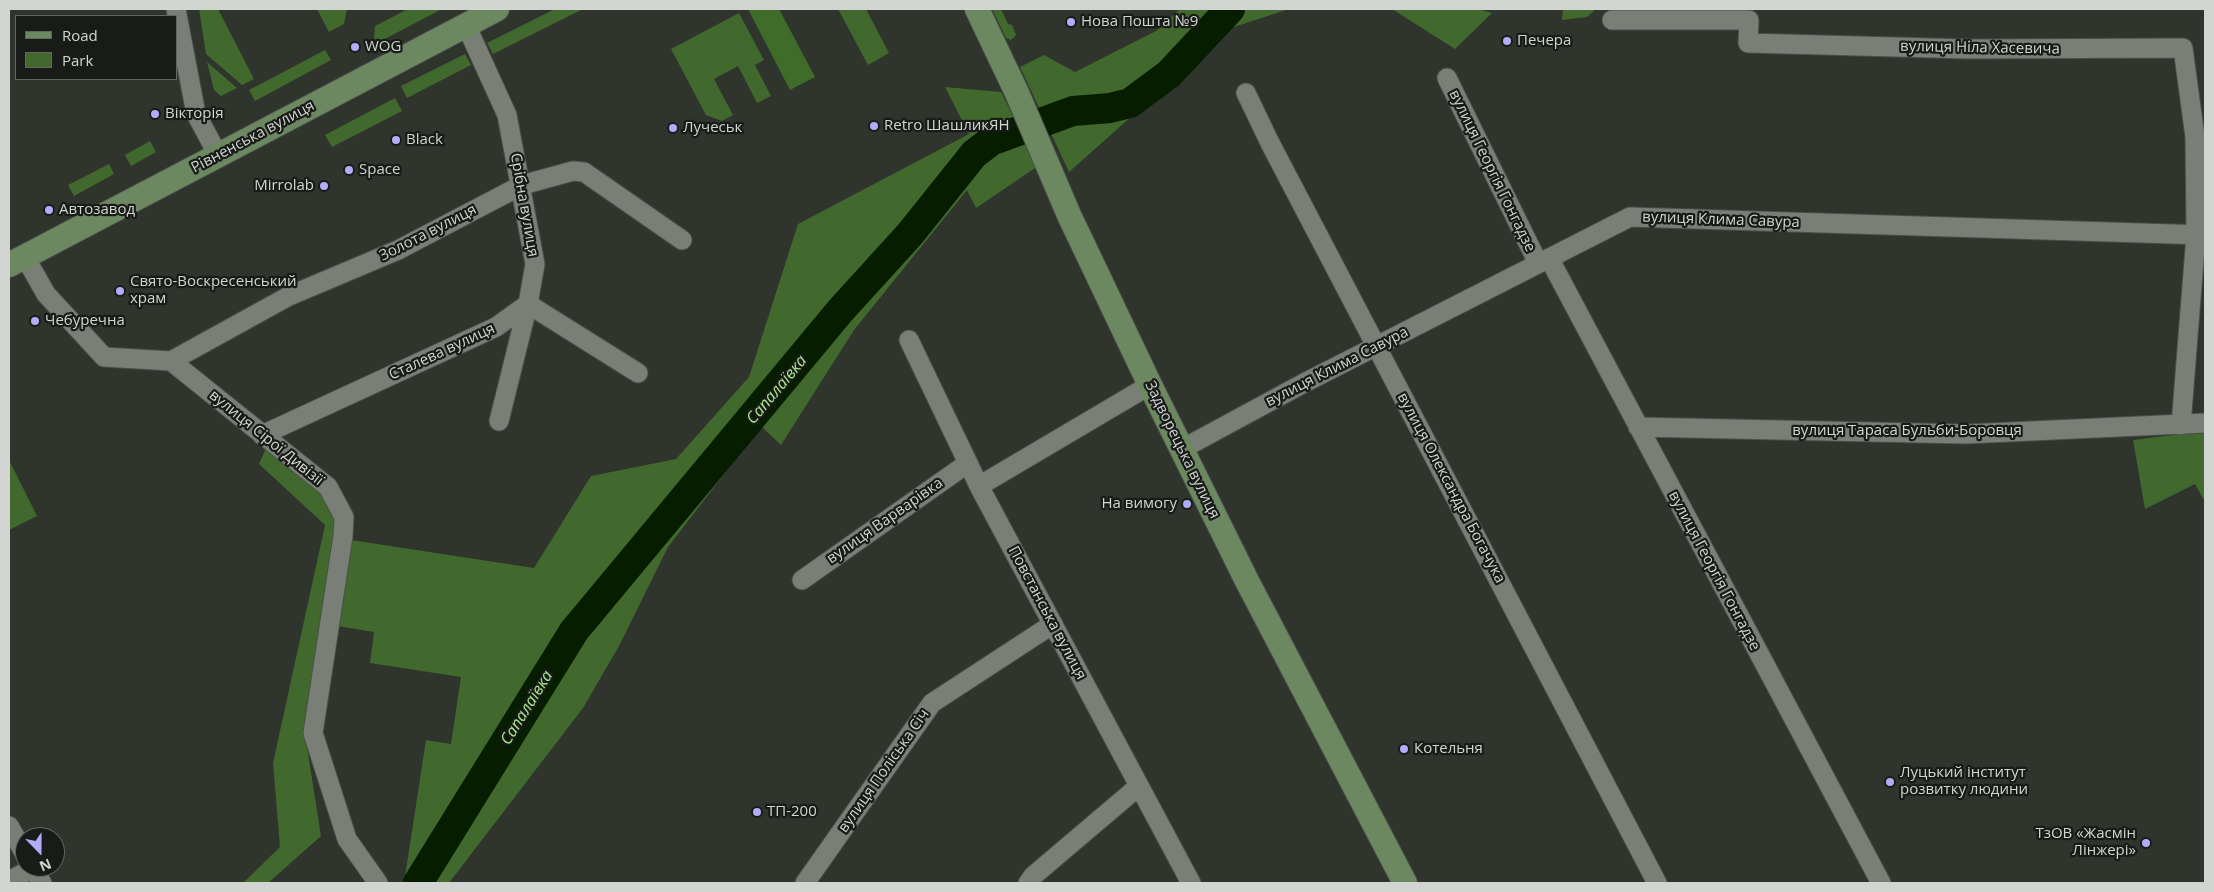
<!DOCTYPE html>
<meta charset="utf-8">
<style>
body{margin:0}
#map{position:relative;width:2214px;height:892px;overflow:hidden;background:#2f342d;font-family:"Open Sans",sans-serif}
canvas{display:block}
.frame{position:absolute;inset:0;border:10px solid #d2d5d1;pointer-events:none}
.legend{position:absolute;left:15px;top:15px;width:162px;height:65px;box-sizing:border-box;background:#181b18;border:1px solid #626562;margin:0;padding:6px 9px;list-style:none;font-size:15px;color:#d2d5d1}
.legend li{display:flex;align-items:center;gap:10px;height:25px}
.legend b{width:25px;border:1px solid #626562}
.north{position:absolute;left:15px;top:827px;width:50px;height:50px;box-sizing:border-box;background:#181b18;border:1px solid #626562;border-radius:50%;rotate:158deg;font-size:14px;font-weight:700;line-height:20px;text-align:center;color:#d2d5d1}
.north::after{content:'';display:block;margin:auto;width:18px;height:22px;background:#b2adf9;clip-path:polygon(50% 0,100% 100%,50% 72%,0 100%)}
</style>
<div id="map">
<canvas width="2214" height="892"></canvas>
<div class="frame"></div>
<ul class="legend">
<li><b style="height:6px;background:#6c8860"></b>Road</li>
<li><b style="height:14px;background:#41692d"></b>Park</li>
</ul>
<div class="north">N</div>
</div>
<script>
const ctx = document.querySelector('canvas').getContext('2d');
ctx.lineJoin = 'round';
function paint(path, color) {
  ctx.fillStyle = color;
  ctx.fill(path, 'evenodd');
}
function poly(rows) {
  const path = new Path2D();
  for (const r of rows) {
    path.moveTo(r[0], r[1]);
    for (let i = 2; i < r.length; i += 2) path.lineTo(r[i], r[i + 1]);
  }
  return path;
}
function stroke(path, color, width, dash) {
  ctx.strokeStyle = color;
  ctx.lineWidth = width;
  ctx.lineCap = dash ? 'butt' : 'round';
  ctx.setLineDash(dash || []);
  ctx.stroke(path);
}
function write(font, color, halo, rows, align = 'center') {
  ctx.font = font + ' "Open Sans",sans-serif';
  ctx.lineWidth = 4.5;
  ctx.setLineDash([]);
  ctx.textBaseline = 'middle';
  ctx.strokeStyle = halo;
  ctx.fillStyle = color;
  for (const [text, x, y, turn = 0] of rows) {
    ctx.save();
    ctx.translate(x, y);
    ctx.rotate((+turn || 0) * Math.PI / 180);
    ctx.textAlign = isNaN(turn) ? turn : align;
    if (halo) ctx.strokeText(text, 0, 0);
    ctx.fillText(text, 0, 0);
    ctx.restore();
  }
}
const green = poly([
 [199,9,218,9,254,79,242,85,206,54],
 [317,9,347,9,344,24,329,32],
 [408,9,442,9,379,42,374,38,375,26],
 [555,9,583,9,493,54,487,43],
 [838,9,866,9,889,53,868,65],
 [992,9,1001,9,1008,24,1012,25,1016,35,1011,40,1006,38],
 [1180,9,1289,9,1231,28,1069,172,1020,67,1044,55,1075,72,1156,31],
 [1392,9,1478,9,1492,13,1455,49],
 [1563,9,1596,9,1587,17,1562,20],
 [739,13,764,60,755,65,771,96,757,103,738,66,714,79,733,115,722,121,706,115,671,49],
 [325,50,331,60,255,101,249,90],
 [465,54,471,65,407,98,401,86],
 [207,62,237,88,221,96,214,90],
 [945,87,1001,92,1038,166,976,208,967,190,854,330,781,445,761,426,668,547,619,646,583,708,449,883,404,883,426,740,451,744,461,677,370,663,374,632,338,626,351,540,534,568,591,476,676,459,749,377,798,224,969,134],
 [395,98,402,111,332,147,325,135],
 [150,141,156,152,131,166,125,155],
 [109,164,114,174,74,196,68,185],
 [2205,431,2205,502,2195,484,2145,509,2133,440],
 [266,448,322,492,336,519,305,734,321,836,268,883,243,883,280,847,273,763,325,525,259,464],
 [9,460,37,516,9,530]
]);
const forest = poly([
 [748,9,779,9,815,77,790,90]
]);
const river = poly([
 [418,883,574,631,840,311,910,234,974,154,991,141,1073,111,1110,108,1130,103,1169,74,1230,9]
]);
const minor = poly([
 [176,9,196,114,218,155],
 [1612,20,1749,20,1748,43,1969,49,2183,48,2195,137,2196,235,2181,425],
 [466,25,507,115,535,264,528,304,499,421],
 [1447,78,1538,263],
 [1246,93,1270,143,1657,883],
 [25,257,46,294,104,357,171,361,328,487,344,517,343,536,313,733,347,839,378,883],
 [1549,258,1881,883],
 [909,340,979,486,1191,883],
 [171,361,289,296,398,250,522,185,573,171,584,172,682,240],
 [1638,427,1966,434,2205,423],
 [262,435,496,327,528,304,638,373],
 [1182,449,1304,383,1630,217,2205,235],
 [979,486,1150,385],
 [802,580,968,463],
 [9,826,25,854],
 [32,867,42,883],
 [9,881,33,868],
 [805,883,932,703,1053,624],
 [1028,883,1033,876,1139,786]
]);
const major = poly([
 [977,9,1017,93,1069,215,1150,385,1247,581,1405,883],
 [9,265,497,9]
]);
const markers = [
 [1071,22,5,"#b2adf9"],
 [1507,41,5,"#b2adf9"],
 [355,47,5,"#b2adf9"],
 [155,114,5,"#b2adf9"],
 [874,126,5,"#b2adf9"],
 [673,128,5,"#b2adf9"],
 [396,140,5,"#b2adf9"],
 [349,170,5,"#b2adf9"],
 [324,186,5,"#b2adf9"],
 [49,210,5,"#b2adf9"],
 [120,291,5,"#b2adf9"],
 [35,321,5,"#b2adf9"],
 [1187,504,5,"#b2adf9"],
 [1404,749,5,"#b2adf9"],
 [1890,782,5,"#b2adf9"],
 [757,812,5,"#b2adf9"],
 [2146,843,5,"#b2adf9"]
];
const poiNames = [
 ["Нова Пошта №9",1081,22],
 ["Печера",1517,41],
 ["WOG",365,47],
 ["Вікторія",165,114],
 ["Retro ШашликЯН",884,126],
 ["Лучеськ",683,128],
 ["Black",406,140],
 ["Space",359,170],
 ["Mirrolab",314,186,"right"],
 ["Автозавод",59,210],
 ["Свято-Воскресенський",130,282],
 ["храм",130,299],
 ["Чебуречна",45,321],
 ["На вимогу",1177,504,"right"],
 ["Котельня",1414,749],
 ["Луцький інститут",1900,773],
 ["розвитку людини",1900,790],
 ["ТП-200",767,812],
 ["ТзОВ «Жасмін",2136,834,"right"],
 ["Лінжері»",2136,851,"right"]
];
const streetNames = [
 ["вулиця Ніла Хасевича",1980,48,1],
 ["Рівненська вулиця",253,137,-28],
 ["вулиця Георгія Гонгадзе",1492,171,64],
 ["Срібна вулиця",524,205,80],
 ["вулиця Клима Савура",1721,220,2],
 ["Золота вулиця",428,233,-27],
 ["Сталева вулиця",442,352,-25],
 ["вулиця Клима Савура",1337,367,-27],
 ["вулиця Тараса Бульби-Боровця",1907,431],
 ["вулиця Сірої Дивізії",266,438,39],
 ["Задворецька вулиця",1182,450,64],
 ["вулиця Олександра Богачука",1451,488,62],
 ["вулиця Варварівка",885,521,-35],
 ["вулиця Георгія Гонгадзе",1714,571,62],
 ["Повстанська вулиця",1047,613,62],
 ["вулиця Поліська Січ",884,771,-55]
];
const waterNames = [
 ["Сапалаївка",777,390,-50],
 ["Сапалаївка",527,708,-58]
];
paint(green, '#41692d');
paint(forest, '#3f6c28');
stroke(river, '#061d00', 30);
stroke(minor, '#4b4f4a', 21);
stroke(major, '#4b4f4a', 26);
stroke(minor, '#797f77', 19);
stroke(major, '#6c8860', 24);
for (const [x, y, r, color] of markers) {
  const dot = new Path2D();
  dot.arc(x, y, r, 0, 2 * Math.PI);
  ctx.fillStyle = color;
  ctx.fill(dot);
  stroke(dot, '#181b18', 2);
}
write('15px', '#d2d5d1', '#181b18', poiNames, 'left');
write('15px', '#d2d5d1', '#181b18', streetNames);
write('italic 16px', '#a7e88a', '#181b18', waterNames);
</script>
